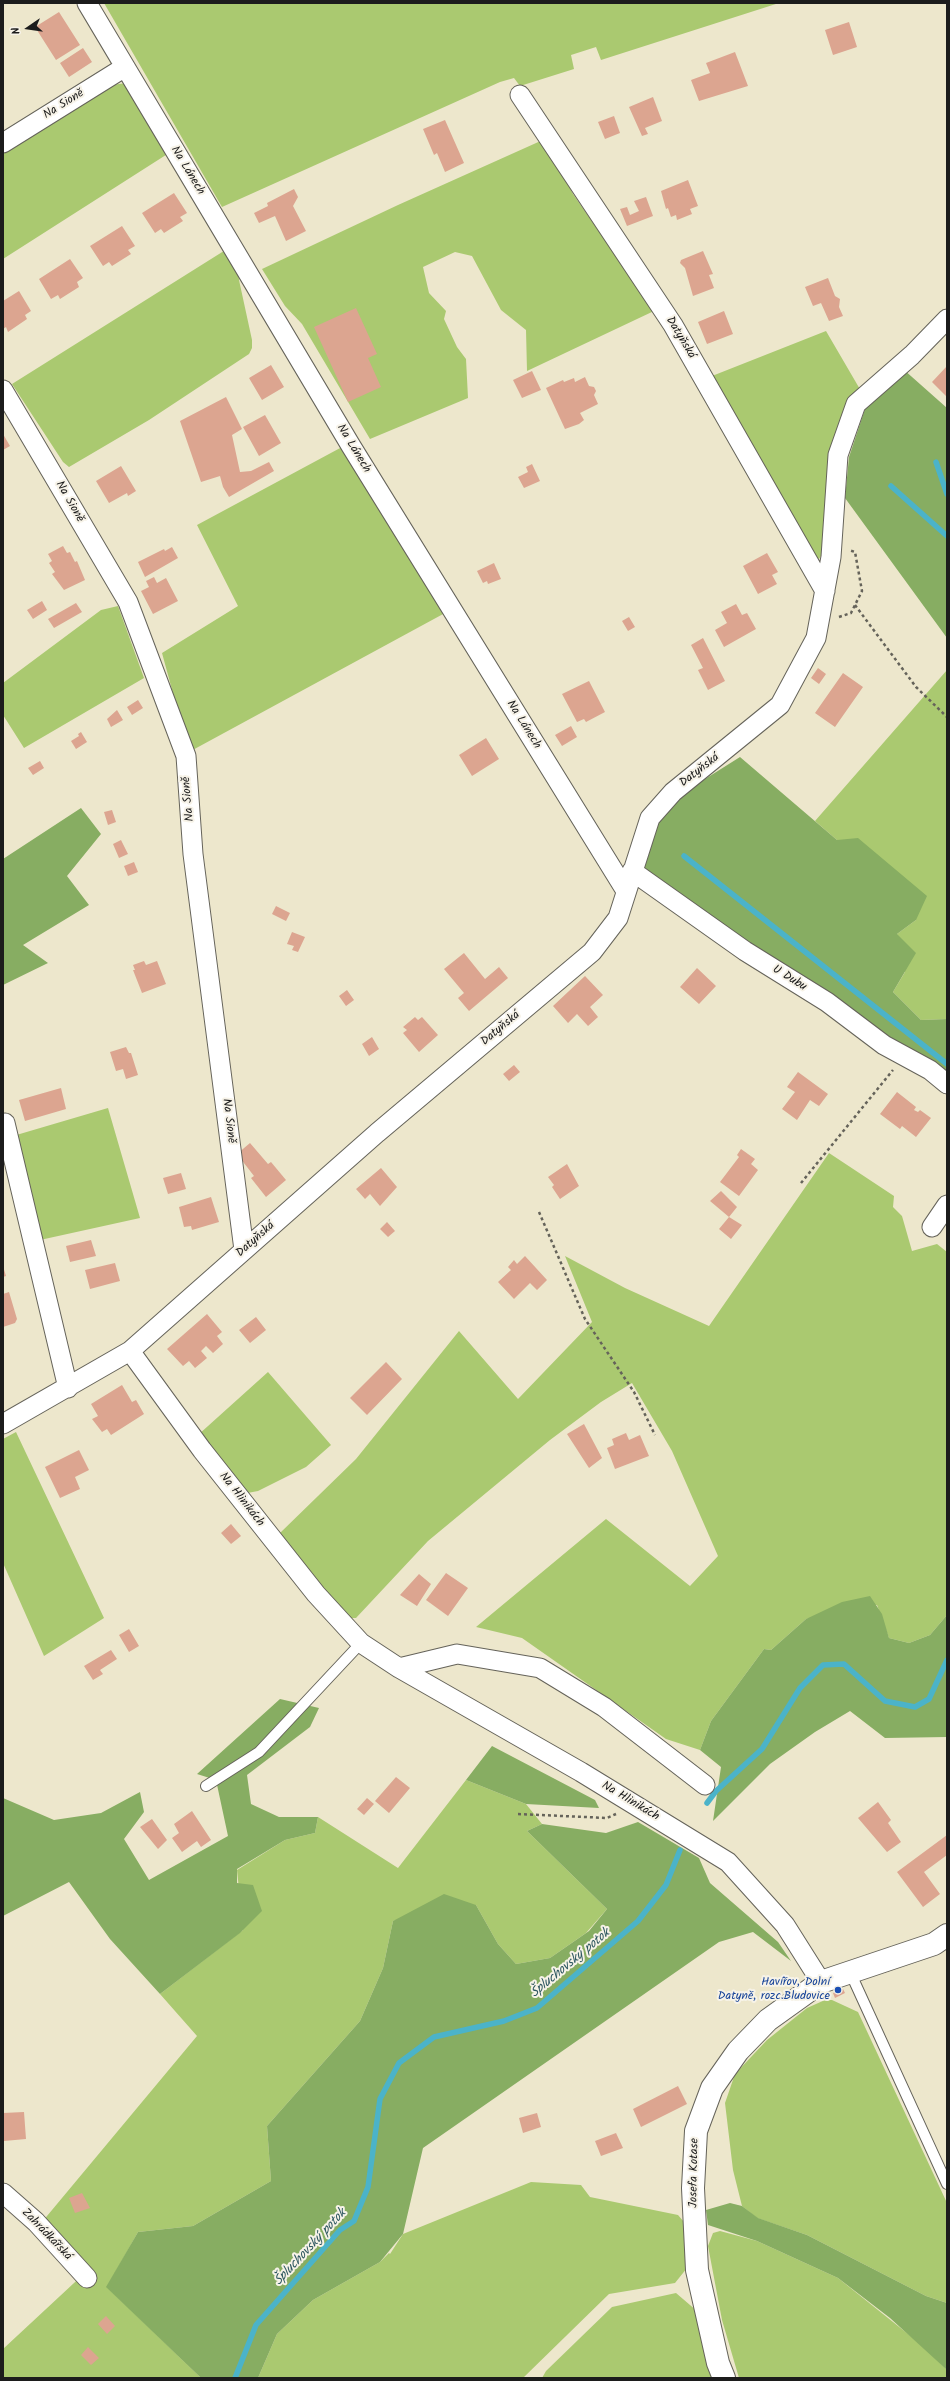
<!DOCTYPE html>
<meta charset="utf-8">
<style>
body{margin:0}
#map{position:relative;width:950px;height:2381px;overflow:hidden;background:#ede7cc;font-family:Kalam,sans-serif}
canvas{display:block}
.frame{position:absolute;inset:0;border:4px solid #1c1c1c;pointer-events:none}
.north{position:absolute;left:8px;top:8px;width:40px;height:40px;-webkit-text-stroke:3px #f7f3e8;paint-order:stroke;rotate:257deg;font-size:11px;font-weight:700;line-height:16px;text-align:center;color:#1c1c1c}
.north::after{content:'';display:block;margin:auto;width:14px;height:18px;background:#1c1c1c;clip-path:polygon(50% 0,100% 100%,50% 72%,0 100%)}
</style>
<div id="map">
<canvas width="950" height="2381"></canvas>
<div class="frame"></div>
<div class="north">N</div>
</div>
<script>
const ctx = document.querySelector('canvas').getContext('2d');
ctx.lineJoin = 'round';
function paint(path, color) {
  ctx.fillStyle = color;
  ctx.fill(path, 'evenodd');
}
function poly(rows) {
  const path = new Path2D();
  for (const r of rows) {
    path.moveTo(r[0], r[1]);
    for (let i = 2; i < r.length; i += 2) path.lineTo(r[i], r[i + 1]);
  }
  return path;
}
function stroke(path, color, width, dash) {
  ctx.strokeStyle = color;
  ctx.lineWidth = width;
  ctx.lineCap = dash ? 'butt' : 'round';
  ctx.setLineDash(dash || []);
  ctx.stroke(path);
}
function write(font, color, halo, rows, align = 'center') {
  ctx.font = font + ' Kalam,sans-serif';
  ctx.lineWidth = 4;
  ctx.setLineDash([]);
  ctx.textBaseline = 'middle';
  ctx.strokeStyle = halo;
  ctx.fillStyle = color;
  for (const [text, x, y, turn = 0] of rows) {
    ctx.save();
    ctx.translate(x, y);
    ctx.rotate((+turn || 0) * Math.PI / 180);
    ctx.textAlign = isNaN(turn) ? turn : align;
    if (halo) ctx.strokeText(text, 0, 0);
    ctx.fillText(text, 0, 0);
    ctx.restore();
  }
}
const green = poly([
 [104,3,779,3,601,60,596,47,571,55,574,69,520,86,514,78,500,82,222,207],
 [127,83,169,153,3,259,3,151,111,85],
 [545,139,573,194,654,311,527,371,526,330,501,310,472,256,455,252,423,267,429,293,446,311,444,319,457,347,466,359,468,398,370,439,302,324,285,306,262,269,398,205],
 [227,249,238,267,239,280,252,340,252,348,249,354,149,420,69,467,63,462,12,384],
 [826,331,861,391,828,544,816,564,712,376],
 [342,447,445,613,189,752,162,653,238,606,197,525],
 [118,606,144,678,24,748,3,715,3,683,101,610],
 [947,670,947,1019,921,1020,893,992,905,972,897,934,916,920,837,840,815,821],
 [108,1108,140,1218,40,1240,13,1136],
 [829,1153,894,1196,893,1207,902,1216,912,1251,937,1244,947,1252,947,1615,930,1635,909,1643,889,1638,877,1605,806,1619,771,1650,764,1649,711,1721,700,1750,666,1739,522,1638,476,1627,606,1519,690,1586,718,1556,672,1451,632,1383,601,1402,550,1440,428,1541,356,1618,338,1618,280,1533,356,1459,459,1331,518,1399,592,1322,565,1256,625,1288,709,1326],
 [268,1372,331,1445,306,1467,258,1491,242,1494,198,1435],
 [16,1432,104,1618,44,1656,3,1563,3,1439],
 [466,1780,526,1804,542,1824,527,1831,607,1909,586,1933,550,1958,516,1964,498,1944,476,1905,393,1921,383,1968,360,2021,267,2126,271,2181,193,2226,138,2232,107,2287,201,2378,3,2378,3,2349,88,2270,42,2222,197,2036,160,1994,243,1930,237,1870,285,1840,315,1833,318,1817,398,1868],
 [825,2000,832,2000,858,2012,947,2203,947,2303,926,2296,807,2235,757,2218,742,2206,733,2170,725,2103,735,2074,767,2040,807,2008],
 [531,2182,581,2185,590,2197,678,2215,684,2222,687,2268,675,2283,609,2294,523,2378,258,2378,277,2334,313,2300,380,2262,389,2253,390,2254,403,2234],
 [720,2231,757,2241,838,2278,928,2350,947,2370,947,2378,739,2378,722,2320,708,2246,713,2233],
 [676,2293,697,2311,715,2378,542,2378,546,2371,612,2307]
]);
const forest = poly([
 [903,369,947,408,947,638,845,498,849,457,866,406],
 [740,757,837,840,858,838,927,896,916,920,897,934,916,953,893,992,921,1020,947,1019,947,1084,632,871,667,803],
 [81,808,101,834,67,876,89,905,23,945,48,963,3,985,3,859],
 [870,1596,882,1614,889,1638,909,1643,930,1635,947,1615,947,1737,885,1738,850,1711,815,1732,770,1764,713,1821,721,1767,700,1750,711,1721,764,1649,771,1650,806,1619,842,1602],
 [280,1699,319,1708,310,1727,247,1775,251,1804,279,1817,318,1817,315,1833,285,1840,237,1869,237,1883,253,1885,262,1911,240,1933,160,1994,110,1939,69,1882,3,1916,3,1798,54,1820,101,1813,140,1792,144,1812,124,1839,149,1880,228,1836,216,1780,197,1774],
 [492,1746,595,1800,599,1808,526,1804,466,1780],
 [638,1822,699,1858,710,1883,778,1942,791,1961,753,1932,719,1942,423,2148,403,2234,380,2262,313,2300,277,2334,258,2378,201,2378,106,2287,138,2232,193,2226,271,2181,267,2126,360,2021,383,1968,393,1921,444,1894,476,1905,498,1944,516,1964,550,1958,589,1931,607,1909,527,1831,542,1824,606,1833],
 [730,2203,742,2206,758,2218,807,2235,926,2296,947,2303,947,2370,890,2318,838,2278,757,2241,708,2225,706,2210]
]);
const stream = poly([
 [936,462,947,494],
 [891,486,947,536],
 [684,856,947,1064],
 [707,1803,716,1791,762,1749,800,1688,823,1665,844,1664,885,1701,915,1707,929,1699,947,1660],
 [235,2378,256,2325,340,2230,354,2221,368,2187,380,2099,399,2063,434,2037,504,2021,537,2008,638,1921,666,1885,680,1850]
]);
const building = poly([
 [59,12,80,45,56,60,35,27],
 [849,22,857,47,833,55,825,30],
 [83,48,92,62,69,77,60,63],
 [735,52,748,86,699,101,691,80,710,73,706,63],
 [653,97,662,121,645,128,648,134,642,136,629,107],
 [614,116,620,133,605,139,598,122],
 [445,120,464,163,445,172,437,153,434,155,423,129],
 [688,180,698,206,690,209,692,214,677,220,676,215,671,217,668,208,666,209,661,191],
 [294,189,298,197,293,206,306,231,286,241,275,216,259,223,254,213,268,206,267,203],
 [174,193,187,213,180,217,183,221,164,233,161,229,155,233,142,213],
 [646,197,653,216,627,226,620,209,627,207,630,215,639,211,634,201],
 [122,226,135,246,128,250,131,254,112,266,109,262,103,266,90,246],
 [703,251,713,274,709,275,714,288,693,296,685,268,680,263,681,260],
 [70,259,83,278,77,282,79,287,60,299,58,295,51,299,39,279],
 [828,278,835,296,840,299,839,307,843,316,829,321,821,303,813,306,805,287],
 [19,291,31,311,25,315,27,319,8,332,6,327,3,329,3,301],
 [356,308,377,354,368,358,381,387,348,402,314,327],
 [724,311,733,334,707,344,698,322],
 [271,365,284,387,262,400,249,378],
 [947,366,947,397,932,382],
 [532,371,541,390,522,398,513,380],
 [585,377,589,386,594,387,596,391,594,395,598,404,580,413,584,420,579,424,565,429,546,388,563,380,564,382,574,378,575,382],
 [226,397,242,429,232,435,240,472,251,471,269,462,274,471,229,497,223,487,220,476,201,482,180,421],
 [265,415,281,443,259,456,243,427],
 [3,434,10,446,3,450],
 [532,464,540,481,524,488,518,477,528,472,526,467],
 [121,466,136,491,128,496,127,493,109,503,96,481],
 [63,546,67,553,70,552,75,562,77,561,85,580,64,590,52,574,55,572,49,563,52,561,48,554],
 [172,547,178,558,145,577,138,562,164,549,165,551],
 [767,553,778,572,772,575,777,584,758,594,743,566],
 [494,563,501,579,488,584,487,581,483,583,477,571],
 [154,577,157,583,166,578,178,601,153,614,141,591,149,587,146,581],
 [42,601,47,610,33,619,27,610],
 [76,603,82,612,54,628,48,619],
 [736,604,742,615,747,613,756,629,724,647,715,630,727,623,721,612],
 [629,617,635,627,628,631,622,621],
 [703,638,725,681,708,690,698,670,703,668,691,645],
 [818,668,826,674,819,684,811,678],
 [843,673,863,687,835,727,815,713],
 [589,681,605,712,586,722,584,719,577,722,562,694],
 [138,700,143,708,132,715,127,707],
 [117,710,123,720,111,727,107,719],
 [571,726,577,737,562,746,555,735],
 [81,732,87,742,76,749,71,741,79,736,78,734],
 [486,738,499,759,472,776,459,755],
 [40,761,44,768,33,775,28,768],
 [112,810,116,822,108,825,104,812],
 [121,840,128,854,119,858,113,844],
 [134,862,138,872,128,876,124,866],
 [276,906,290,913,286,921,272,914],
 [292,932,305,937,298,952,292,950,294,946,287,944],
 [464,953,485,979,499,967,508,978,469,1011,458,998,464,993,444,969],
 [144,961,146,965,157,961,166,984,142,993,133,970,135,970,133,965],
 [697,968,716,986,699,1004,680,987],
 [585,976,603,995,590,1007,598,1017,588,1026,577,1014,568,1023,553,1006],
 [347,990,354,1000,346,1006,339,996],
 [415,1017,418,1020,422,1017,438,1035,419,1052,403,1033,407,1030,403,1027],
 [372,1037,379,1049,369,1056,362,1044],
 [126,1047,129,1053,131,1053,138,1075,126,1079,123,1069,116,1071,110,1052],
 [514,1065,520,1072,509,1081,503,1074],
 [798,1072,828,1094,819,1106,810,1100,797,1120,782,1109,795,1092,787,1087],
 [61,1088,66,1109,25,1121,19,1100],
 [897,1092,916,1107,914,1110,918,1112,920,1110,931,1118,916,1137,902,1126,900,1129,880,1114],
 [250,1143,268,1164,271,1162,286,1180,266,1197,251,1178,254,1176,237,1154],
 [741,1149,755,1159,751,1164,758,1170,739,1196,720,1182,739,1157,737,1155],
 [567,1164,579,1186,560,1199,552,1187,554,1185,548,1177],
 [381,1168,397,1187,380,1206,370,1194,365,1199,356,1189],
 [181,1173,186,1189,168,1194,163,1178],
 [721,1191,737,1207,729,1217,710,1201],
 [211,1197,219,1222,192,1230,191,1226,184,1227,179,1207],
 [729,1217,742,1225,731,1239,719,1229],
 [387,1222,395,1231,388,1237,380,1229],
 [91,1240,96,1256,70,1262,66,1246],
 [525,1256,547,1280,537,1290,530,1283,514,1299,498,1282,511,1270,508,1267,514,1260,517,1264],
 [115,1263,120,1281,90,1289,85,1270],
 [3,1266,6,1276,3,1277],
 [9,1292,17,1319,15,1323,3,1327,3,1294],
 [207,1314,222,1332,217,1336,223,1344,213,1353,206,1346,201,1351,207,1358,195,1368,189,1361,183,1366,167,1349],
 [256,1317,266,1330,250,1343,239,1330],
 [386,1362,402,1379,367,1415,350,1398],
 [122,1385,132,1402,136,1400,144,1414,111,1435,107,1429,102,1432,92,1419,98,1416,91,1404],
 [584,1424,602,1458,589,1468,567,1434],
 [626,1433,629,1440,640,1435,649,1456,615,1469,607,1448,614,1445,612,1439],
 [79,1450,89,1470,75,1477,80,1489,60,1498,45,1467],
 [231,1524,241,1536,231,1544,221,1533],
 [446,1573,468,1588,448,1616,426,1600],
 [419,1574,431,1584,417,1606,400,1595],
 [129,1629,139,1646,129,1652,119,1635],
 [111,1650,117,1659,100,1670,103,1674,93,1680,84,1666],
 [396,1777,410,1788,389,1813,375,1801],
 [367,1798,374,1804,364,1815,357,1809],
 [878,1802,891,1820,888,1823,901,1842,887,1852,858,1818],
 [192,1811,211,1840,201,1847,197,1841,182,1852,172,1838,179,1833,174,1824],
 [152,1819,167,1840,158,1849,140,1827],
 [947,1835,947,1855,924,1872,940,1894,923,1907,897,1872],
 [843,1989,845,1993,835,1998,833,1993],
 [678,2086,687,2104,641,2127,633,2109],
 [24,2112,26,2139,4,2141,3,2113],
 [537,2113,541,2127,523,2133,519,2118],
 [616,2133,623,2148,601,2156,595,2141],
 [82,2193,90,2208,75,2213,69,2198],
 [106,2316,115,2326,107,2334,98,2324],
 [88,2347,99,2358,91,2365,81,2355]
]);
const path = poly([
 [855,605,916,687,947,717],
 [839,617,851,613,862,591,855,552,849,550],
 [801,1183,893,1070],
 [539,1212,585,1319,634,1392,655,1435],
 [518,1814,607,1818,616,1814]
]);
const service = poly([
 [206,1786,259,1752,361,1643],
 [850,1972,947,2184]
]);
const minor = poly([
 [87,3,351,446,626,891],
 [520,95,673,325,825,591],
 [3,143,125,67],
 [3,390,128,602,186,756,193,854,244,1250],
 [632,871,745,951,827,1002,884,1045,930,1070,947,1084],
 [5,1123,68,1388],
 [932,1227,947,1205],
 [130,1351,202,1450,316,1594,361,1643,399,1668,581,1772,728,1862,785,1925,821,1982],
 [3,1424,130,1351,377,1133,592,952,618,918,650,818,673,792,780,705,816,638,831,557,838,455,856,404,912,355,947,319],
 [399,1668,457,1654,540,1668,604,1707,705,1785],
 [3,2193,36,2222,87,2278]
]);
const tertiary = poly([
 [724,2378,718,2363,697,2270,693,2188,696,2131,712,2088,738,2051,768,2020,821,1982,934,1944,947,1935]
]);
const markers = [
 [838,1990,4,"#1a4fb4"]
];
const streetNames = [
 ["Na Sioně",64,105,-32],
 ["Na Lánech",187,171,59],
 ["Datyňská",680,338,59],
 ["Na Lánech",353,449,59],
 ["Na Sioně",69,502,60],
 ["Na Lánech",523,725,58],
 ["Datyňská",700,771,-38],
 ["Na Sioně",189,799,-95],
 ["U Dubu",789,979,32],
 ["Datyňská",501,1029,-40],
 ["Na Sioně",228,1121,83],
 ["Datyňská",256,1240,-42],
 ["Na Hlinikách",241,1500,52],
 ["Na Hlinikách",630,1802,31],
 ["Josefa Kotase",695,2173,-89],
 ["Zahrádkářská",46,2235,46]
];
const transitNames = [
 ["Havířov, Dolní",830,1983],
 ["Datyně, rozc.Bludovice",830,1997]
];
const waterNames = [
 ["Špluchovský potok",571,1964,-40],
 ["Špluchovský potok",311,2248,-47]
];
paint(green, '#aac970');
paint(forest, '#87ad62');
stroke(stream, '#4bb3c9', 5.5);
paint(building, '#dca590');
stroke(service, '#65635a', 12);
stroke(minor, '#65635a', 21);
stroke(tertiary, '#65635a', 24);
stroke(path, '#65635a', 2.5, [3, 3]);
stroke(service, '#fff', 10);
stroke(minor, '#fff', 19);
stroke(tertiary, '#fff', 22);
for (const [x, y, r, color] of markers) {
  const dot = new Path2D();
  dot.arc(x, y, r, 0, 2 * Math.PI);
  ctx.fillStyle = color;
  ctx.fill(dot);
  stroke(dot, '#f7f3e8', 1.5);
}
write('12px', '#1c1c1c', '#f7f3e8', streetNames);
write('12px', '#164399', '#f7f3e8', transitNames, 'right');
write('italic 13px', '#2f5861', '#f7f3e8', waterNames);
</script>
